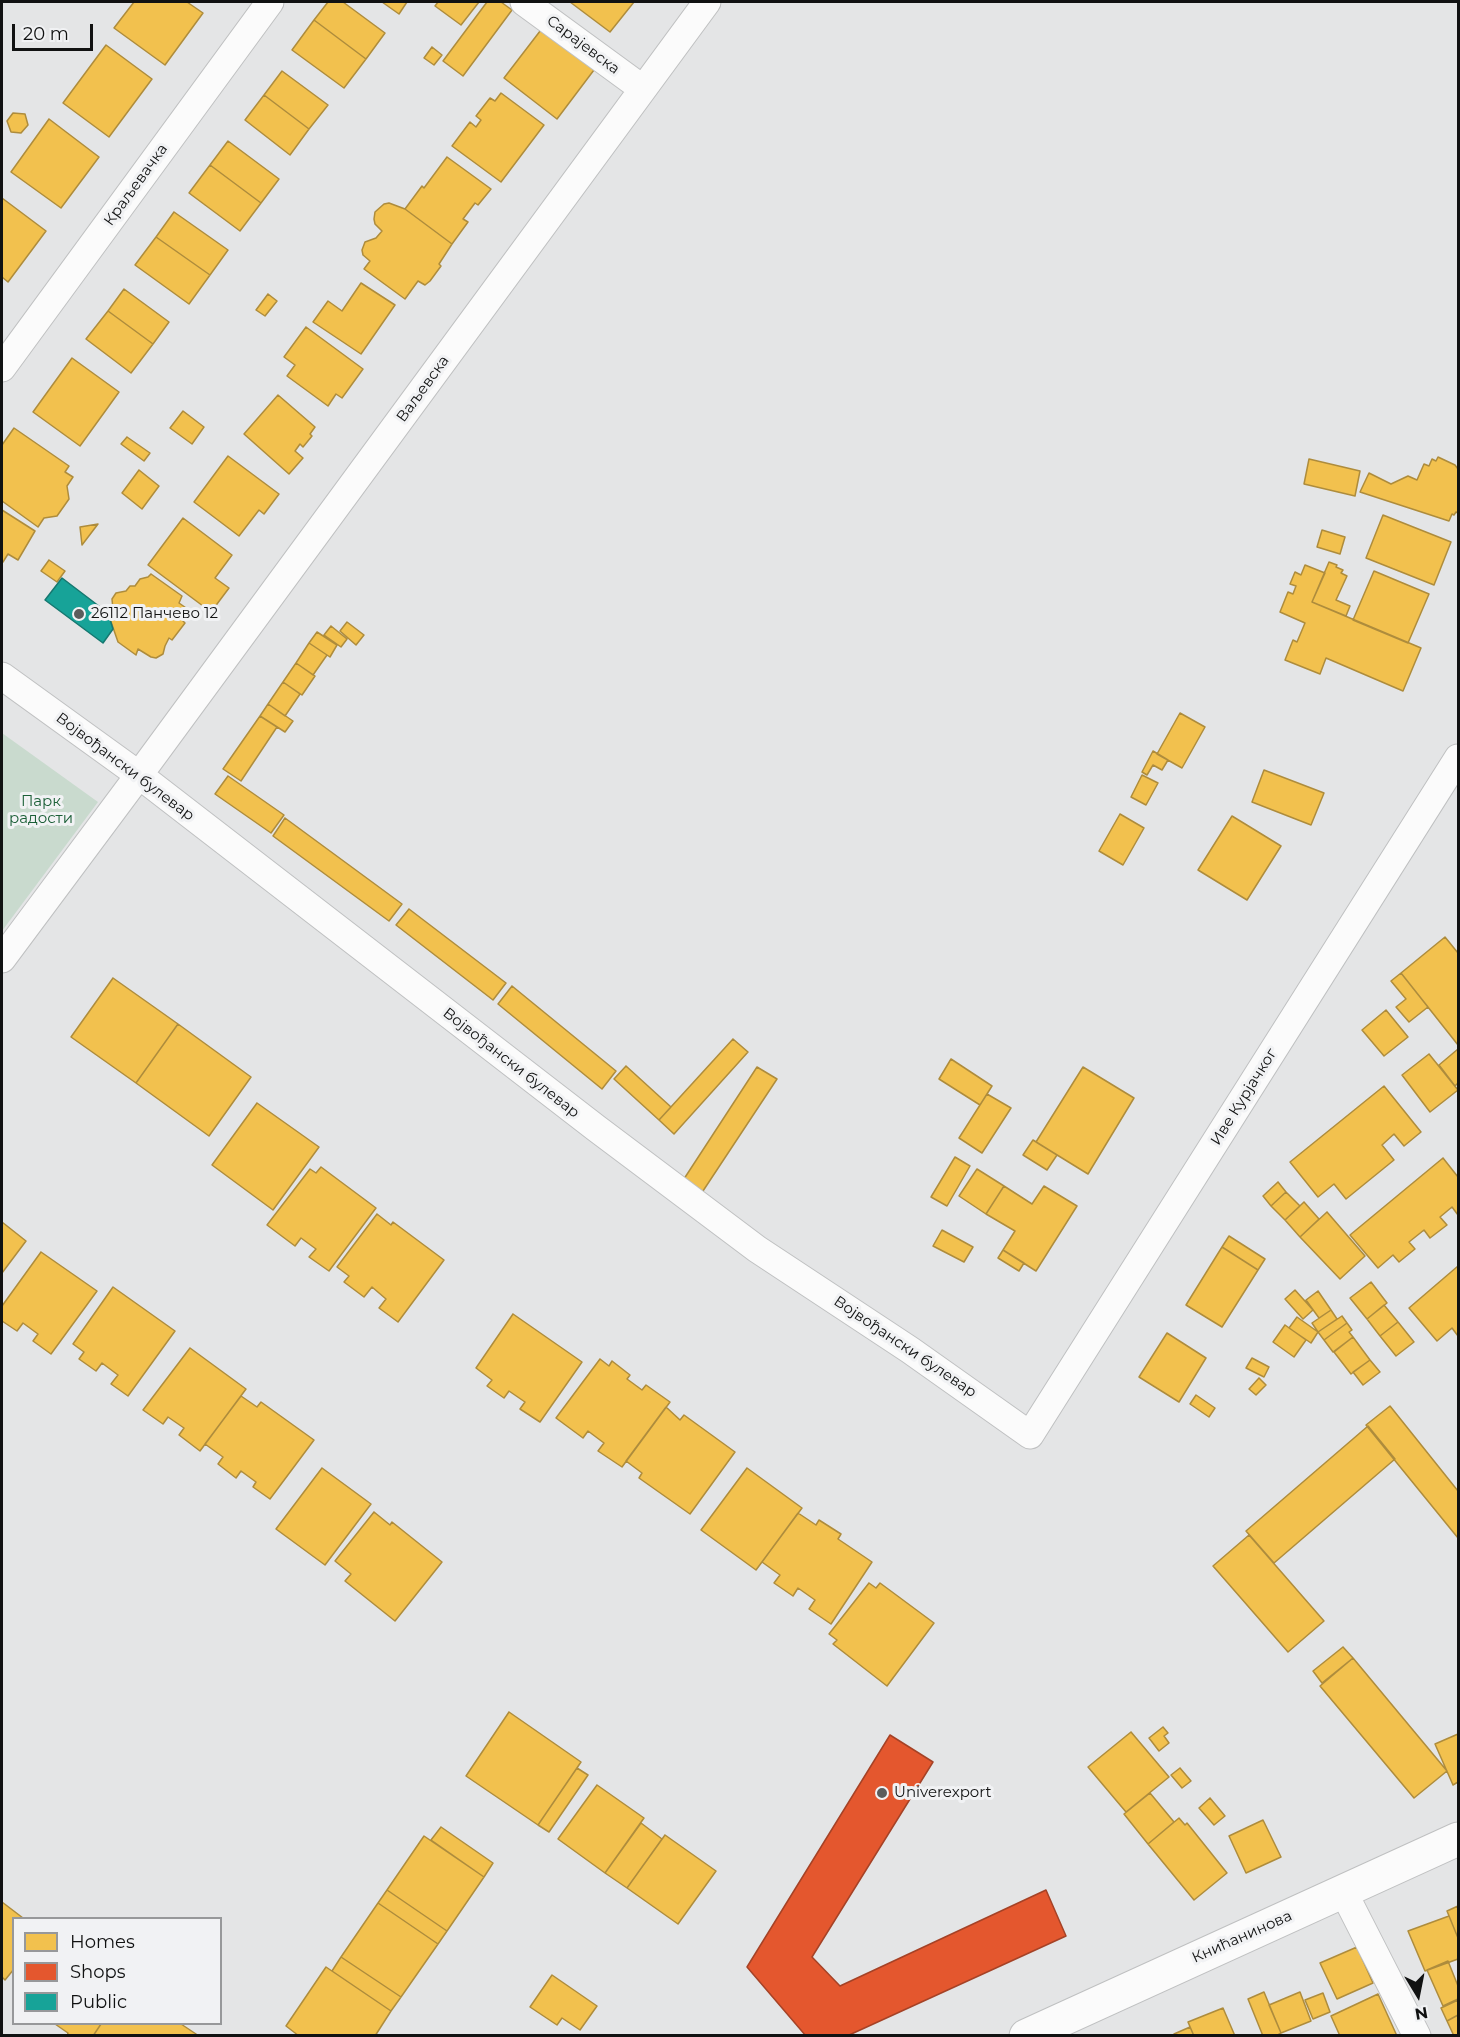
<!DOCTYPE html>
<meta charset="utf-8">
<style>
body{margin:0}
#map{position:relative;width:1460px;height:2037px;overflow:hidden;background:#e4e5e6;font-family:Montserrat,sans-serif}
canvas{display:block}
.frame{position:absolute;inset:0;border:3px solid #111212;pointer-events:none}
.legend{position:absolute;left:12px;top:1917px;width:210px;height:108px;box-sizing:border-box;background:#f1f2f4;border:2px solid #97989a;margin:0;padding:8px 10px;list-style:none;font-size:18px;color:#111212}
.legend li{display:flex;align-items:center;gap:12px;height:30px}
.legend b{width:30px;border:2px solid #97989a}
.north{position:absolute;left:1388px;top:1965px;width:60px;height:60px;-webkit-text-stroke:4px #f1f2f4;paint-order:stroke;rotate:170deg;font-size:16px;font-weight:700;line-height:24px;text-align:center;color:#111212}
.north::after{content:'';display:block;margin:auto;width:21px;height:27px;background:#111212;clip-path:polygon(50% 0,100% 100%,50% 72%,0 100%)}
.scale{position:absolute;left:12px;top:24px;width:81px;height:27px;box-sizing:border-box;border:3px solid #111212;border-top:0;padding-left:8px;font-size:18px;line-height:21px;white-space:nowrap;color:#111212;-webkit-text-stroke:4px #f1f2f4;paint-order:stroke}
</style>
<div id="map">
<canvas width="1460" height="2037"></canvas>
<div class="frame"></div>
<ul class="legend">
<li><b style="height:16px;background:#f2c14e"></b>Homes</li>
<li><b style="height:16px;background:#e4572e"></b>Shops</li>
<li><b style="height:16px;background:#17a398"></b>Public</li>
</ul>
<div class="north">N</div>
<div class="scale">20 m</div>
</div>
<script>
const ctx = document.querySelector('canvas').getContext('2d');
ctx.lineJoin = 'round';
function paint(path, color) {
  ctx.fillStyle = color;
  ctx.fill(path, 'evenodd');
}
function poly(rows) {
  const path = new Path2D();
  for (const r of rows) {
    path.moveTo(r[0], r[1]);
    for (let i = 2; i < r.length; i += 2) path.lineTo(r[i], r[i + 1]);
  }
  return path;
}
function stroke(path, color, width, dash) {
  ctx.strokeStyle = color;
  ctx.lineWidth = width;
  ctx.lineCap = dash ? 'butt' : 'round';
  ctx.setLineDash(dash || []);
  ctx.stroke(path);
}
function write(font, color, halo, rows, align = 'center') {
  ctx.font = font + ' Montserrat,sans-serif';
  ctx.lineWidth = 6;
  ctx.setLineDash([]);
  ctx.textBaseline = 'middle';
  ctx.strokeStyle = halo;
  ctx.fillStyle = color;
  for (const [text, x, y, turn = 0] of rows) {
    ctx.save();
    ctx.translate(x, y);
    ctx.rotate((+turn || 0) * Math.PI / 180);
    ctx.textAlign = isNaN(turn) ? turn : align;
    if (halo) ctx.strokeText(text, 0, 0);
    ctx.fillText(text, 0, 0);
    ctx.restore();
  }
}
const green = poly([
 [2,733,98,802,2,931]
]);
const homes = poly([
 [134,2,187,2,203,13,165,65,114,28,134,2],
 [328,2,343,2,385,33,366,59,314,20,328,2],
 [382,2,407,2,399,14,382,2],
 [438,2,479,2,461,25,435,6,438,2],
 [487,2,501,2,512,10,463,76,443,61,487,2],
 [570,2,634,2,610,32,570,2],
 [314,20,366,59,344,88,292,50,314,20],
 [547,22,600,62,557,119,504,78,547,22],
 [106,45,152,79,109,137,63,103,106,45],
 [432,47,442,55,434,65,424,58,432,47],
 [282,71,328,105,309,129,264,95,282,71],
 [501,93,544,125,501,182,452,146,470,122,476,127,481,120,476,116,490,98,495,101,501,93],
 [264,95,309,129,290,155,245,120,264,95],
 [13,113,25,114,28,125,21,133,11,132,7,121,13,113],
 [49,119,99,157,61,208,11,172,49,119],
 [228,141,279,179,261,203,210,165,228,141],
 [447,157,491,189,478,205,475,203,463,219,468,222,452,244,405,209,422,186,424,188,447,157],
 [210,165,261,203,240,231,189,193,210,165],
 [2,198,46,231,8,282,2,277,2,198],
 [389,203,405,209,452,244,439,264,441,266,430,281,425,285,418,281,405,299,364,269,370,261,363,255,362,250,365,242,376,238,382,231,375,224,374,219,375,212,384,204,389,203],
 [174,212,228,250,210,275,156,237,174,212],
 [156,237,210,275,189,304,135,265,156,237],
 [361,283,395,305,361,354,313,322,328,301,342,311,361,283],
 [124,289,169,322,153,344,108,311,124,289],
 [268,294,277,301,265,316,256,310,268,294],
 [108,311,153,344,131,373,86,339,108,311],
 [306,327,363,369,342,398,336,394,328,406,287,376,295,365,284,357,306,327],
 [72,358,119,392,80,446,33,412,72,358],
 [278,395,315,427,310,434,312,436,303,447,300,444,295,451,303,458,289,474,244,434,278,395],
 [183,411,204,427,192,444,170,428,183,411],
 [14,428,69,466,65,472,73,477,67,486,69,499,57,516,44,518,38,527,2,501,2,445,14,428],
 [127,437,150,453,144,461,121,444,127,437],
 [228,456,279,494,264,514,259,510,239,536,194,502,228,456],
 [1438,457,1455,465,1458,469,1458,513,1456,512,1454,515,1452,514,1449,521,1360,492,1369,473,1391,484,1408,476,1417,480,1424,464,1429,466,1432,459,1436,461,1438,457],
 [1309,459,1360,471,1355,496,1304,484,1309,459],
 [139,470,159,486,142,509,122,493,139,470],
 [2,510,35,531,18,560,8,554,3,562,2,561,2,510],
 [1383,515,1451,542,1434,585,1366,558,1383,515],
 [183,518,232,555,215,578,229,588,211,612,148,565,183,518],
 [98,524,82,545,80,527,98,524],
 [1322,530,1345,537,1340,554,1317,547,1322,530],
 [49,560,65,571,57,582,41,571,49,560],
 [1329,562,1337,565,1336,567,1343,570,1341,573,1347,576,1336,600,1350,606,1346,616,1312,602,1329,562],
 [1305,565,1325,573,1312,602,1421,648,1403,691,1326,658,1320,674,1285,660,1293,640,1297,642,1305,623,1280,612,1288,592,1293,594,1296,586,1290,584,1295,572,1301,575,1305,565],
 [1374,571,1429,594,1408,643,1353,620,1374,571],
 [151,574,182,596,179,603,189,610,183,621,185,623,172,640,169,638,165,646,163,654,156,658,151,657,138,649,136,655,118,642,108,613,113,610,112,599,116,593,126,591,130,586,135,586,140,579,148,577,151,574],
 [347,622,364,635,356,645,340,631,347,622],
 [331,626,347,639,341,647,324,635,331,626],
 [317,632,337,645,330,657,309,643,317,632],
 [309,643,327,655,313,675,296,663,309,643],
 [296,663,315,676,302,695,283,682,296,663],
 [283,682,300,694,285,716,268,704,283,682],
 [268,704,293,721,285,732,260,716,268,704],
 [1180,713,1205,727,1182,768,1157,754,1180,713],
 [260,716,277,727,241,781,223,769,260,716],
 [1153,751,1168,760,1162,770,1153,765,1147,775,1142,772,1153,751],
 [1264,770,1324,793,1311,825,1252,802,1264,770],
 [1142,775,1158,783,1146,805,1131,797,1142,775],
 [228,776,284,815,271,833,215,794,228,776],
 [1120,814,1144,828,1123,865,1099,851,1120,814],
 [1232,816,1281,846,1247,900,1198,870,1232,816],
 [285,818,402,904,389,921,273,836,285,818],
 [409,909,506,983,493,1000,396,925,409,909],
 [1445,937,1458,953,1458,1045,1401,973,1445,937],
 [1401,973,1428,1007,1409,1022,1396,1007,1406,999,1391,981,1401,973],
 [113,978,178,1024,136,1083,71,1037,113,978],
 [512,986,616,1071,602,1089,498,1004,512,986],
 [1386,1010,1408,1037,1384,1056,1362,1030,1386,1010],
 [178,1024,251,1077,209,1136,136,1083,178,1024],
 [733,1039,748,1052,674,1134,659,1120,733,1039],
 [1458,1049,1458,1083,1455,1086,1439,1065,1458,1049],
 [1429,1054,1458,1090,1430,1112,1402,1075,1429,1054],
 [951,1059,992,1086,980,1105,939,1079,951,1059],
 [626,1066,671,1107,659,1120,614,1079,626,1066],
 [757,1067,777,1079,699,1197,680,1185,757,1067],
 [1083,1067,1134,1098,1088,1174,1036,1142,1083,1067],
 [1384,1086,1421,1132,1404,1146,1394,1134,1382,1145,1394,1160,1346,1199,1334,1184,1318,1197,1290,1162,1384,1086],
 [987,1094,1011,1108,982,1153,959,1138,987,1094],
 [257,1103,319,1147,273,1210,212,1165,257,1103],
 [1033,1140,1057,1155,1047,1170,1023,1155,1033,1140],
 [955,1157,970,1166,947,1206,931,1197,955,1157],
 [1443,1158,1458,1177,1458,1215,1452,1207,1440,1217,1447,1225,1430,1238,1424,1230,1409,1242,1415,1249,1399,1262,1393,1255,1378,1268,1350,1235,1443,1158],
 [321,1167,376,1208,329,1271,309,1257,316,1249,301,1238,295,1246,267,1225,310,1169,316,1173,321,1167],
 [977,1169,1004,1186,986,1214,959,1196,977,1169],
 [1278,1182,1286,1192,1271,1206,1263,1196,1278,1182],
 [1004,1186,1032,1204,1044,1186,1077,1206,1036,1271,1003,1250,1015,1231,986,1214,1004,1186],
 [1286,1192,1300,1206,1285,1220,1271,1206,1286,1192],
 [1304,1202,1319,1219,1300,1237,1285,1220,1304,1202],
 [1327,1212,1365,1256,1340,1279,1300,1237,1327,1212],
 [377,1214,391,1225,393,1222,444,1260,398,1322,379,1308,386,1299,372,1287,364,1297,344,1282,349,1276,337,1267,377,1214],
 [2,1222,26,1241,2,1273,2,1222],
 [942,1230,973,1247,964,1262,933,1246,942,1230],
 [1229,1236,1265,1259,1258,1270,1222,1247,1229,1236],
 [1222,1247,1258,1270,1222,1327,1186,1305,1222,1247],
 [1003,1250,1024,1263,1019,1271,998,1258,1003,1250],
 [41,1252,97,1291,51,1354,33,1341,38,1334,23,1323,17,1331,2,1321,2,1306,41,1252],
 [1458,1266,1458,1336,1452,1328,1437,1341,1409,1308,1458,1266],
 [1371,1282,1387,1303,1367,1319,1350,1298,1371,1282],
 [113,1287,175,1331,128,1396,111,1384,118,1375,102,1363,96,1371,79,1359,84,1352,73,1344,113,1287],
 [1295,1290,1313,1310,1303,1319,1285,1299,1295,1290],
 [1318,1291,1331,1310,1319,1318,1306,1300,1318,1291],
 [1384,1305,1398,1322,1380,1336,1367,1319,1384,1305],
 [1331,1310,1337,1319,1318,1332,1312,1323,1331,1310],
 [513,1314,582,1362,540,1422,520,1409,525,1402,509,1391,504,1398,487,1386,492,1380,476,1368,513,1314],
 [1342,1316,1347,1323,1324,1340,1318,1332,1342,1316],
 [1297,1317,1318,1332,1311,1343,1289,1328,1297,1317],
 [1398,1322,1414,1342,1396,1356,1380,1336,1398,1322],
 [1347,1323,1352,1330,1349,1332,1353,1337,1333,1352,1324,1340,1347,1323],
 [1285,1325,1306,1340,1294,1357,1273,1342,1285,1325],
 [1167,1333,1206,1358,1179,1402,1139,1377,1167,1333],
 [1353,1337,1370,1360,1351,1374,1334,1352,1353,1337],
 [190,1348,246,1389,200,1451,179,1435,184,1428,168,1417,163,1424,143,1410,190,1348],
 [1252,1358,1269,1367,1264,1377,1246,1368,1252,1358],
 [600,1359,609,1366,612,1361,630,1375,627,1379,642,1390,646,1385,670,1402,622,1467,598,1451,604,1443,588,1431,583,1438,556,1418,600,1359],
 [1370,1360,1380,1372,1363,1385,1353,1372,1370,1360],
 [1259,1378,1266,1385,1256,1395,1249,1389,1259,1378],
 [1196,1395,1215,1408,1209,1417,1190,1404,1196,1395],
 [241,1396,257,1407,261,1402,314,1440,270,1499,253,1487,256,1482,241,1471,236,1478,218,1464,223,1457,205,1444,241,1396],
 [1390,1406,1458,1491,1458,1538,1366,1425,1390,1406],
 [666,1407,680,1420,684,1415,735,1452,690,1514,639,1478,642,1473,626,1461,666,1407],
 [1368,1426,1395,1459,1274,1563,1246,1531,1368,1426],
 [322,1468,371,1504,325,1565,276,1529,322,1468],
 [747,1468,802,1508,756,1570,701,1530,747,1468],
 [374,1512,390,1525,392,1522,442,1562,395,1621,345,1581,351,1574,335,1561,374,1512],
 [798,1513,816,1525,819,1520,841,1534,838,1539,872,1562,831,1624,809,1609,815,1600,798,1588,793,1596,774,1583,780,1575,762,1562,798,1513],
 [1249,1535,1324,1621,1288,1652,1213,1566,1249,1535],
 [869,1583,876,1588,880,1583,934,1623,887,1686,833,1644,837,1640,829,1634,869,1583],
 [1343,1647,1353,1658,1322,1683,1313,1671,1343,1647],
 [1353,1658,1447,1771,1414,1798,1320,1686,1353,1658],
 [509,1712,581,1762,538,1825,466,1776,509,1712],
 [1163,1727,1168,1733,1164,1736,1169,1743,1159,1751,1149,1738,1163,1727],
 [1131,1732,1169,1777,1126,1812,1088,1767,1131,1732],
 [1458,1734,1458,1782,1453,1785,1435,1744,1458,1734],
 [577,1768,588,1775,549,1832,538,1825,577,1768],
 [1180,1768,1191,1781,1182,1788,1171,1775,1180,1768],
 [597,1785,644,1818,605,1873,558,1839,597,1785],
 [1150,1793,1174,1822,1148,1844,1124,1814,1150,1793],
 [1210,1798,1225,1816,1214,1825,1199,1808,1210,1798],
 [1179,1818,1185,1825,1187,1823,1227,1873,1194,1900,1148,1844,1179,1818],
 [1263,1820,1281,1857,1246,1873,1229,1836,1263,1820],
 [641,1823,662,1839,627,1888,605,1873,641,1823],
 [441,1827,493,1863,484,1877,431,1840,441,1827],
 [665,1835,716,1871,678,1924,627,1888,665,1835],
 [424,1836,484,1877,447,1931,387,1890,424,1836],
 [387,1890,447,1931,438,1944,378,1903,387,1890],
 [2,1902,23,1918,14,1918,14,1969,5,1980,2,1977,2,1902],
 [378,1903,438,1944,401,1997,341,1957,378,1903],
 [1458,1906,1458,1938,1447,1911,1458,1906],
 [1449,1916,1458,1938,1458,1959,1425,1971,1408,1931,1449,1916],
 [1357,1947,1373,1983,1337,1999,1320,1963,1357,1947],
 [341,1957,401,1997,391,2011,332,1971,341,1957],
 [1448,1961,1458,1986,1458,1999,1443,2006,1427,1970,1448,1961],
 [326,1967,391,2011,375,2036,299,2036,286,2026,326,1967],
 [552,1975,597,2006,580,2030,562,2018,557,2025,530,2007,552,1975],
 [1264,1992,1281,2033,1276,2036,1263,2036,1248,1999,1264,1992],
 [1300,1992,1311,2021,1281,2033,1269,2005,1300,1992],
 [1323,1993,1330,2012,1313,2019,1305,2000,1323,1993],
 [1378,1994,1397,2036,1340,2036,1331,2016,1378,1994],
 [1458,2000,1458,2015,1447,2021,1441,2008,1458,2000],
 [1223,2008,1235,2036,1194,2036,1188,2022,1223,2008],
 [1458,2015,1458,2036,1454,2036,1447,2021,1458,2015],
 [55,2024,101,2024,93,2036,67,2036,68,2033,55,2024],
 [101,2024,181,2024,199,2036,93,2036,101,2024],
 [1190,2027,1194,2036,1175,2036,1174,2034,1190,2027]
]);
const shops = poly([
 [890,1735,933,1762,812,1957,840,1986,1046,1890,1066,1936,847,2036,806,2036,747,1967,890,1735]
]);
const public = poly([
 [62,578,108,613,113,629,103,643,45,600,62,578]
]);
const minor = poly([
 [524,2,643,89],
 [2,368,270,2],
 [2,676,139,775,596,1128,757,1249,910,1350,1030,1435,1458,758],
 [2,959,139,775,707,2],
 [1343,1891,1417,2036]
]);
const secondary = poly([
 [1026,2036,1458,1839]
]);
const markers = [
 [79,614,6,"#5b5c5c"],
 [882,1793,6,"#5b5c5c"]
];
const streetNames = [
 ["Сарајевска",583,45,37],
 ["Краљевачка",136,185,-54],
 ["Ваљевска",423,389,-54],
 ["Војвођански булевар",125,767,37],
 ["Војвођански булевар",511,1063,38],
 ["Иве Курјачког",1244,1097,-58],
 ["Војвођански булевар",905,1347,34],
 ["Книћанинова",1242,1937,-24]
];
const poiNames = [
 ["26112 Панчево 12",91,614],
 ["Univerexport",894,1793]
];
const parkNames = [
 ["Парк",41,802],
 ["радости",41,819]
];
paint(green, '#c9dace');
paint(homes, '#f2c14e');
stroke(homes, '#ae8c3c', 1.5);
paint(shops, '#e4572e');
stroke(shops, '#a54226', 1.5);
paint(public, '#17a398');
stroke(public, '#157870', 1.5);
stroke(minor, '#bfc0c1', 29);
stroke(secondary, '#bfc0c1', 35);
stroke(minor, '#fbfbfb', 27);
stroke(secondary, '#fbfbfb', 33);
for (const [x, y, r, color] of markers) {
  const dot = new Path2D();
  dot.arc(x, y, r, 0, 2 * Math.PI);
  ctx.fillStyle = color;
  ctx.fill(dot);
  stroke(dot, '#f1f2f4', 2);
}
write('15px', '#111212', '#f1f2f4', streetNames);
write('15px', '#111212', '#f1f2f4', poiNames, 'left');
write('15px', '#1b5f37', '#f1f2f4', parkNames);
</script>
